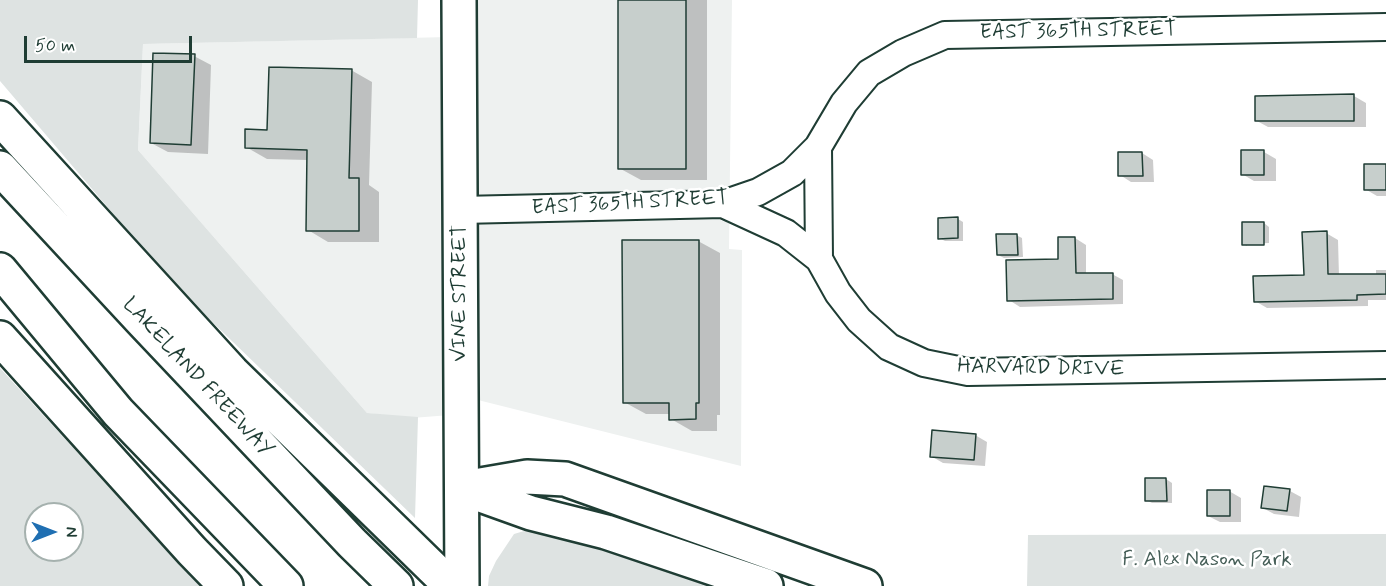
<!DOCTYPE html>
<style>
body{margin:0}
#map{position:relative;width:1386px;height:586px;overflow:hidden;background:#fff;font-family:Mynerve,sans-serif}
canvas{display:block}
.north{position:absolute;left:24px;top:502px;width:60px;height:60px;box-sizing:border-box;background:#fff;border:2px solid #a5b1ae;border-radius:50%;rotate:90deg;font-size:16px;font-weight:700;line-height:24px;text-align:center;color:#1f3d34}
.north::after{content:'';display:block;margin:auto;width:21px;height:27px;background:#1f6fb2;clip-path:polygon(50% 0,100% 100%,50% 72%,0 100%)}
.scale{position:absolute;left:24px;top:36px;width:168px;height:27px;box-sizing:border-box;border:3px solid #1f3d34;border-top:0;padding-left:8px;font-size:18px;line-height:21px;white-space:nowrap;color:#1f3d34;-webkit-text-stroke:4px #fff;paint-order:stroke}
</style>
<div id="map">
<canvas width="1386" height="586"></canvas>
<div class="north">N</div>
<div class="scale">50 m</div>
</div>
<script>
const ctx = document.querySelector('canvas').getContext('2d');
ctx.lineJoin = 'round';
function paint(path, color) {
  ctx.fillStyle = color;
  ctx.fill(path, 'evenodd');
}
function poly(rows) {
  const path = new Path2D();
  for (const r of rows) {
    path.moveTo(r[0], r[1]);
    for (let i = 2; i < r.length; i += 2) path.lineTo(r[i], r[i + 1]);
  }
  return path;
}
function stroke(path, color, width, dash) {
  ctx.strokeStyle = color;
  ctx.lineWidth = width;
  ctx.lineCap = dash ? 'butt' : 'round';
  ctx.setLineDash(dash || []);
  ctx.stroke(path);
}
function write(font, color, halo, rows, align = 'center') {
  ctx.font = font + ' Mynerve,sans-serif';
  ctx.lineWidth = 5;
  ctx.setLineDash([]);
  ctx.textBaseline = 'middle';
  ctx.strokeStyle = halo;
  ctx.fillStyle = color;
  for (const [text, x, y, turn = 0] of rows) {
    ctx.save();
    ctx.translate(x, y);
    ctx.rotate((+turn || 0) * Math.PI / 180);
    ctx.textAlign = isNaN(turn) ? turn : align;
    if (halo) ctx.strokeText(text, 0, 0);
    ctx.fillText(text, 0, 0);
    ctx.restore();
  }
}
const built = poly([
 [465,0,732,0,729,249,742,250,741,466,470,398],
 [449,37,450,415,412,418,367,413,138,150,143,44]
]);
const green = poly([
 [0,0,418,0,417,38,143,44,138,150,367,413,418,417,415,518,173,284,0,81],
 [0,368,200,586,0,586],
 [36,514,72,514,72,550,36,550],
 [561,528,718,586,488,586,489,576,496,561,514,534,531,529],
 [1386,534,1386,586,1027,586,1028,535]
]);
const shadow = poly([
 [620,0,707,0,707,180,641,180,619,168],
 [194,56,211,65,208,154,168,152,151,143],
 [351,70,372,82,369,185,379,192,379,242,328,242,308,230,308,160,267,159,246,147],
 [1354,96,1366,103,1366,127,1268,127,1257,121],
 [1264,152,1276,159,1276,181,1254,181,1242,174],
 [1142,153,1153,160,1154,182,1131,182,1120,175],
 [1386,166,1386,196,1377,196,1365,189],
 [958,219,963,222,963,241,945,241,939,238],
 [1264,223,1269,227,1269,243,1247,244,1247,246,1243,244],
 [1326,233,1338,240,1339,276,1376,275,1376,270,1386,270,1386,300,1368,300,1368,306,1267,308,1255,301,1305,276],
 [1016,235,1022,238,1023,257,1004,258,998,255],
 [1075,238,1086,245,1086,274,1112,274,1123,280,1123,304,1020,307,1009,300,1060,260],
 [698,241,720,253,720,415,717,415,717,431,692,431,671,419,671,414,646,414,624,402],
 [975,435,987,442,985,466,943,463,931,456],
 [1166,479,1172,483,1172,503,1152,503,1146,500],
 [1229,491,1241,498,1241,522,1220,522,1208,516],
 [1290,491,1301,497,1299,517,1274,514,1263,508]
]);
const building = poly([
 [618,0,686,0,686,169,618,169,618,0],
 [153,53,195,54,191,145,150,143,153,53],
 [269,67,352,69,349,178,359,178,359,231,306,231,307,150,245,148,245,129,267,130,269,67],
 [1354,94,1354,121,1255,121,1255,96,1354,94],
 [1241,150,1264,150,1264,175,1241,175,1241,150],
 [1118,152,1142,152,1143,176,1118,176,1118,152],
 [1364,164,1386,164,1386,190,1364,190,1364,164],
 [958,217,958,238,938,239,938,218,958,217],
 [1242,222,1264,222,1264,245,1242,245,1242,222],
 [1327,231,1328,274,1386,274,1386,294,1357,295,1357,300,1254,302,1253,276,1304,275,1302,232,1327,231],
 [996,234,1017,234,1018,255,997,255,996,234],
 [1058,237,1075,237,1076,273,1113,273,1113,299,1007,301,1006,260,1058,259,1058,237],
 [622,240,699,240,699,403,696,403,696,419,669,420,669,403,623,403,622,240],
 [932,430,976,434,974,460,930,457,932,430],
 [1145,478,1166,478,1167,501,1145,501,1145,478],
 [1264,486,1290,489,1287,511,1261,508,1264,486],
 [1207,490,1230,490,1230,516,1207,516,1207,490]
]);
const minor = poly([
 [818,147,819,259],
 [723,204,786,233,819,259,838,293,859,320,889,347,924,363,968,372,1386,365],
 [461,210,723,204,758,192,792,173,818,147,844,103,869,73,903,53,945,35,1386,27]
]);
const primary = poly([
 [459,0,462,586]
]);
const motorway = poly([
 [0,118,232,372,451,586],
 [0,168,142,321,352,543,396,586],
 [0,270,118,412,286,586],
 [0,338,192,551,226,586],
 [463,488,527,477,565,479,865,586],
 [464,489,531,513,606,532,766,586]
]);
const streetNames = [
 ["EAST 365TH STREET",1078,32,-1],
 ["EAST 365TH STREET",630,204,-3],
 ["VINE STREET",461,293,-90],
 ["HARVARD DRIVE",1041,369,1],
 ["LAKELAND FREEWAY",197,378,47]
];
const parkNames = [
 ["F. Alex Nason Park",1207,561]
];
paint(built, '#eef1f0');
paint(green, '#dee3e2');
paint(shadow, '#0003');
paint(building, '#c7cfcc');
stroke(building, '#1f3d34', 1.5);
stroke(minor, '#1f3d34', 30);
stroke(primary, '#1f3d34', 38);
stroke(motorway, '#1f3d34', 38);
stroke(minor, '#fff', 26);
stroke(primary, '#fff', 33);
stroke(motorway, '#fff', 33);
write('21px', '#1f3d34', '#fff', streetNames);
write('21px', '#455e57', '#fff', parkNames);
</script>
